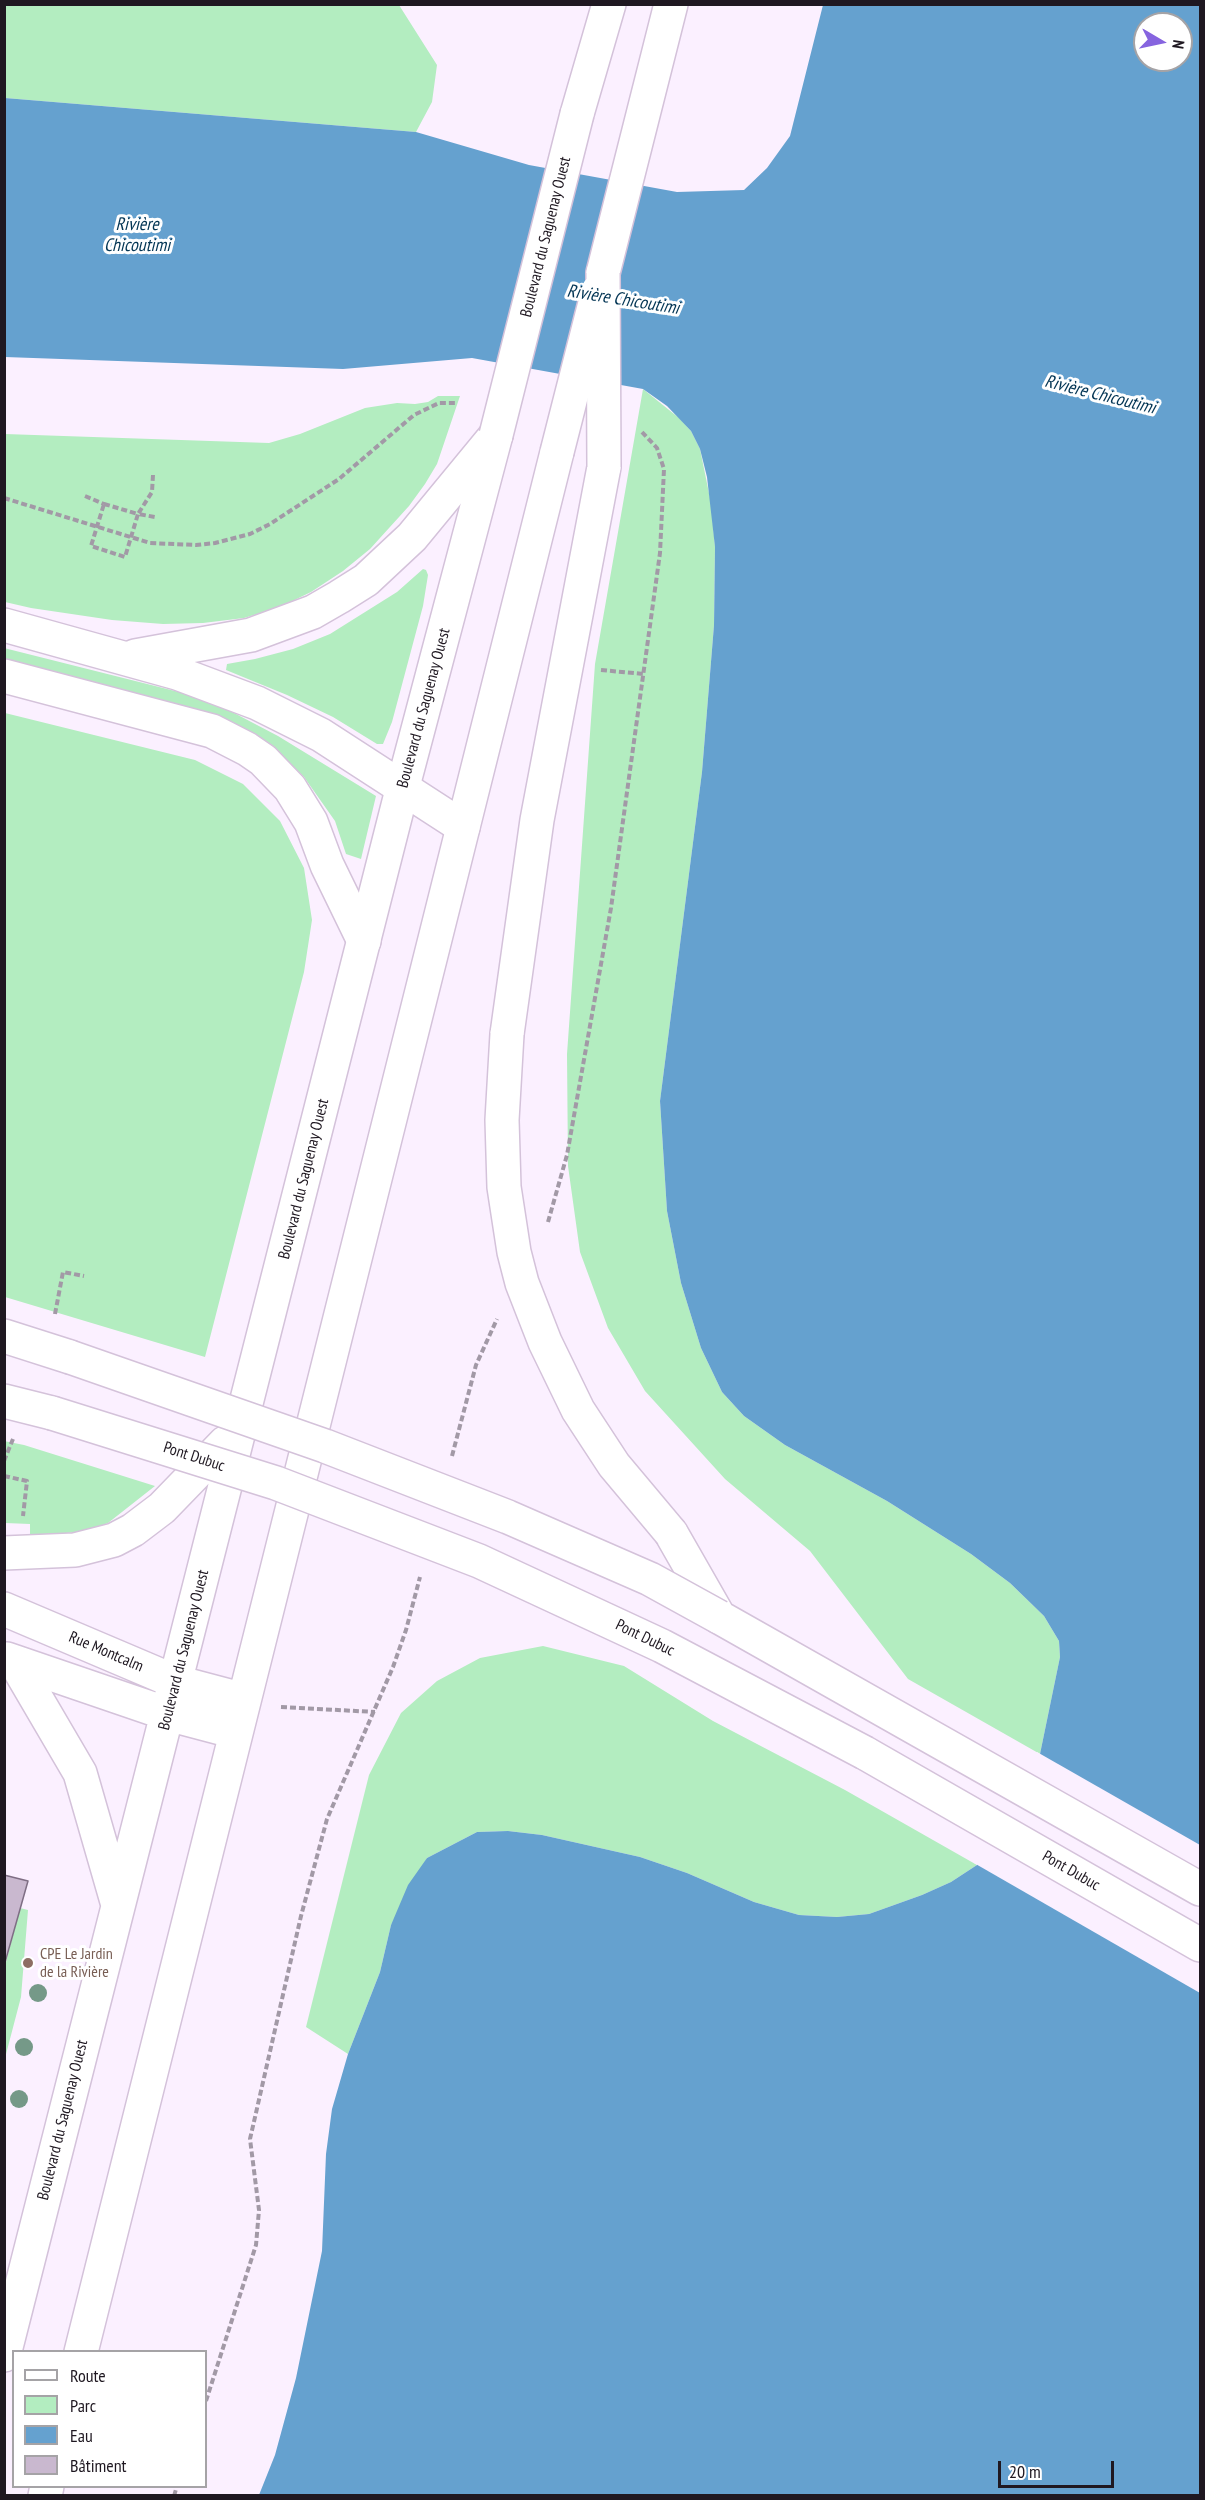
<!DOCTYPE html>
<meta charset="utf-8">
<style>
body{margin:0}
#map{position:relative;width:1205px;height:2500px;overflow:hidden;background:#fbf0ff;font-family:"PT Sans Narrow",sans-serif}
canvas{display:block}
.frame{position:absolute;inset:0;border:6px solid #1f1821;pointer-events:none}
.legend{position:absolute;left:12px;top:2350px;width:195px;height:138px;box-sizing:border-box;background:#fff;border:2px solid #a5a3a6;margin:0;padding:8px 10px;list-style:none;font-size:18px;color:#1f1821}
.legend li{display:flex;align-items:center;gap:12px;height:30px}
.legend b{width:30px;border:2px solid #a5a3a6}
.north{position:absolute;left:1133px;top:12px;width:60px;height:60px;box-sizing:border-box;background:#fff;border:2px solid #a5a3a6;border-radius:50%;rotate:99deg;font-size:16px;font-weight:700;line-height:24px;text-align:center;color:#1f1821}
.north::after{content:'';display:block;margin:auto;width:21px;height:27px;background:#8664df;clip-path:polygon(50% 0,100% 100%,50% 72%,0 100%)}
.scale{position:absolute;left:998px;top:2461px;width:116px;height:27px;box-sizing:border-box;border:3px solid #1f1821;border-top:0;padding-left:8px;font-size:18px;line-height:21px;white-space:nowrap;color:#1f1821;-webkit-text-stroke:4px #fff;paint-order:stroke}
</style>
<div id="map">
<canvas width="1205" height="2500"></canvas>
<div class="frame"></div>
<ul class="legend">
<li><b style="height:8px;background:#fff"></b>Route</li>
<li><b style="height:16px;background:#b3edc0"></b>Parc</li>
<li><b style="height:16px;background:#65a1cf"></b>Eau</li>
<li><b style="height:16px;background:#c9b8cf"></b>Bâtiment</li>
</ul>
<div class="north">N</div>
<div class="scale">20 m</div>
</div>
<script>
const ctx = document.querySelector('canvas').getContext('2d');
ctx.lineJoin = 'round';
function paint(path, color) {
  ctx.fillStyle = color;
  ctx.fill(path, 'evenodd');
}
function poly(rows) {
  const path = new Path2D();
  for (const r of rows) {
    path.moveTo(r[0], r[1]);
    for (let i = 2; i < r.length; i += 2) path.lineTo(r[i], r[i + 1]);
  }
  return path;
}
function stroke(path, color, width, dash) {
  ctx.strokeStyle = color;
  ctx.lineWidth = width;
  ctx.lineCap = dash ? 'butt' : 'round';
  ctx.setLineDash(dash || []);
  ctx.stroke(path);
}
function write(font, color, halo, rows, align = 'center') {
  ctx.font = font + ' "PT Sans Narrow",sans-serif';
  ctx.lineWidth = 6;
  ctx.setLineDash([]);
  ctx.textBaseline = 'middle';
  ctx.strokeStyle = halo;
  ctx.fillStyle = color;
  for (const [text, x, y, turn = 0] of rows) {
    ctx.save();
    ctx.translate(x, y);
    ctx.rotate((+turn || 0) * Math.PI / 180);
    ctx.textAlign = isNaN(turn) ? turn : align;
    if (halo) ctx.strokeText(text, 0, 0);
    ctx.fillText(text, 0, 0);
    ctx.restore();
  }
}
const green = poly([
 [4,5,399,5,437,65,432,102,416,132,5,98],
 [643,389,679,418,691,431,700,449,711,503,715,547,714,625,702,772,660,1101,667,1211,681,1283,701,1348,722,1392,744,1416,785,1445,887,1501,971,1554,1010,1583,1044,1616,1059,1641,1060,1657,1040,1754,908,1679,810,1551,725,1479,645,1391,608,1328,580,1252,568,1166,567,1054,595,664],
 [438,396,460,396,437,464,425,484,409,506,370,549,343,571,311,592,280,607,244,618,203,623,163,624,112,620,31,608,5,602,5,434,269,443,300,434,365,408,397,403,415,404,428,402],
 [423,569,426,570,428,575,423,606,392,722,383,744,377,744,333,717,287,695,226,670,227,664,255,659,293,649,330,634,397,592],
 [4,648,179,692,215,703,278,736,376,796,361,859,346,854,335,821,304,777,286,759,248,731,204,712,5,662],
 [5,713,195,760,243,784,280,821,304,868,312,920,304,972,205,1357,5,1297],
 [4,1441,24,1445,155,1486,108,1523,83,1532,30,1535,30,1524,5,1523],
 [543,1646,624,1666,713,1721,845,1790,977,1865,951,1882,922,1895,869,1914,837,1917,799,1915,754,1902,687,1873,640,1857,542,1835,508,1831,477,1832,427,1858,391,1925,380,1972,348,2054,306,2027,369,1775,401,1713,437,1681,480,1658],
 [20,1908,28,1910,21,1997,5,2058,5,1966]
]);
const water = poly([
 [823,5,1200,5,1200,2495,259,2495,275,2455,296,2378,322,2251,326,2154,332,2109,348,2054,380,1972,391,1925,408,1885,427,1858,477,1832,508,1831,542,1835,640,1857,687,1873,754,1902,799,1915,837,1917,869,1914,922,1895,951,1882,977,1865,1040,1754,1060,1657,1059,1641,1044,1616,1010,1583,971,1554,887,1501,785,1445,744,1416,722,1392,701,1348,681,1283,667,1211,660,1101,702,772,714,625,715,547,707,477,700,449,691,431,667,406,643,389,472,358,343,369,5,357,5,98,416,132,529,165,677,192,744,190,767,168,790,136],
 [1145,24,1181,24,1181,60,1145,60]
]);
const pier = poly([
 [1037,1752,1200,1845,1200,1993,974,1863]
]);
const building = poly([
 [4,1875,28,1881,4,1966,4,1875]
]);
const path = poly([
 [153,475,152,492,138,514,155,517],
 [85,496,104,504],
 [4,498,150,543,196,545,215,543,250,534,270,524,339,479,414,415,439,403,457,403],
 [104,504,138,514,125,557,91,546,104,504],
 [601,670,644,674],
 [548,1222,567,1155,611,908,660,553,664,469,657,448,641,431],
 [55,1314,63,1272,84,1276],
 [452,1456,476,1365,497,1319],
 [4,1461,13,1439],
 [4,1476,27,1481,23,1516],
 [281,1707,375,1712],
 [206,2401,256,2245,259,2210,250,2139,301,1916,327,1819,393,1667,406,1630,420,1577],
 [174,2496,177,2486]
]);
const secondary = poly([
 [577,114,609,4],
 [603,273,671,4],
 [4,1553,75,1550,114,1540,133,1530,162,1508,225,1443],
 [4,1609,176,1682,244,1700],
 [7,1659,168,1714,236,1732],
 [15,1662,80,1773,118,1905],
 [81,2352,557,452],
 [4,2355,403,786,496,435],
 [45,2496,47,2486]
]);
const primary = poly([
 [4,625,177,673,257,703,321,735,463,827],
 [135,656,251,635,313,612,339,597,366,580,412,537,496,435],
 [4,676,212,731,247,749,263,760,290,788,311,822,327,865,364,941],
 [507,1034,537,820,604,467],
 [4,1336,70,1357],
 [4,1401,52,1413],
 [671,1533,719,1617,1200,1889],
 [865,1753,1200,1945]
]);
const secondaryBridge = poly([
 [496,435,577,114],
 [557,452,598,291]
]);
const primaryBridge = poly([
 [603,273,604,467],
 [507,1034,502,1120,504,1187,514,1252,522,1283,545,1342,578,1410,614,1465,671,1533],
 [70,1357,325,1446,508,1517,650,1579,719,1617],
 [52,1413,276,1483,479,1561,662,1646,865,1753]
]);
const trees = [
 [38,1993],
 [24,2047],
 [19,2099]
];
const markers = [
 [28,1963,6,"#8d6e63"]
];
const streetNames = [
 ["Boulevard du Saguenay Ouest",546,237,-76],
 ["Boulevard du Saguenay Ouest",424,708,-75],
 ["Boulevard du Saguenay Ouest",304,1179,-76],
 ["Pont Dubuc",194,1457,18],
 ["Pont Dubuc",645,1638,26],
 ["Boulevard du Saguenay Ouest",184,1650,-76],
 ["Rue Montcalm",106,1652,23],
 ["Pont Dubuc",1071,1871,30],
 ["Boulevard du Saguenay Ouest",63,2120,-76]
];
const educationNames = [
 ["CPE Le Jardin",40,1954],
 ["de la Rivière",40,1972]
];
const waterNames = [
 ["Rivière",137,225],
 ["Chicoutimi",137,246],
 ["Rivière Chicoutimi",623,300,9],
 ["Rivière Chicoutimi",1100,395,14]
];
paint(green, '#b3edc0');
paint(water, '#65a1cf');
paint(pier, '#fbf0ff');
paint(building, '#c9b8cf');
stroke(building, '#7e6e84', 1.5);
stroke(secondary, '#d4c2da', 36);
stroke(primary, '#d4c2da', 36);
stroke(path, '#a299a6', 4, [6, 3]);
stroke(secondary, '#fff', 33);
stroke(primary, '#fff', 33);
stroke(secondaryBridge, '#d4c2da', 36, []);
stroke(primaryBridge, '#d4c2da', 36, []);
stroke(secondaryBridge, '#fff', 33);
stroke(primaryBridge, '#fff', 33);
ctx.fillStyle = '#759988';
for (const [x, y] of trees) {
  ctx.beginPath();
  ctx.arc(x, y, 9, 0, 2 * Math.PI);
  ctx.fill();
}
for (const [x, y, r, color] of markers) {
  const dot = new Path2D();
  dot.arc(x, y, r, 0, 2 * Math.PI);
  ctx.fillStyle = color;
  ctx.fill(dot);
  stroke(dot, '#fff', 2);
}
write('16px', '#1f1821', '#fff', streetNames);
write('16px', '#785e54', '#fff', educationNames, 'left');
write('italic 18px', '#033554', '#fff', waterNames);
</script>
